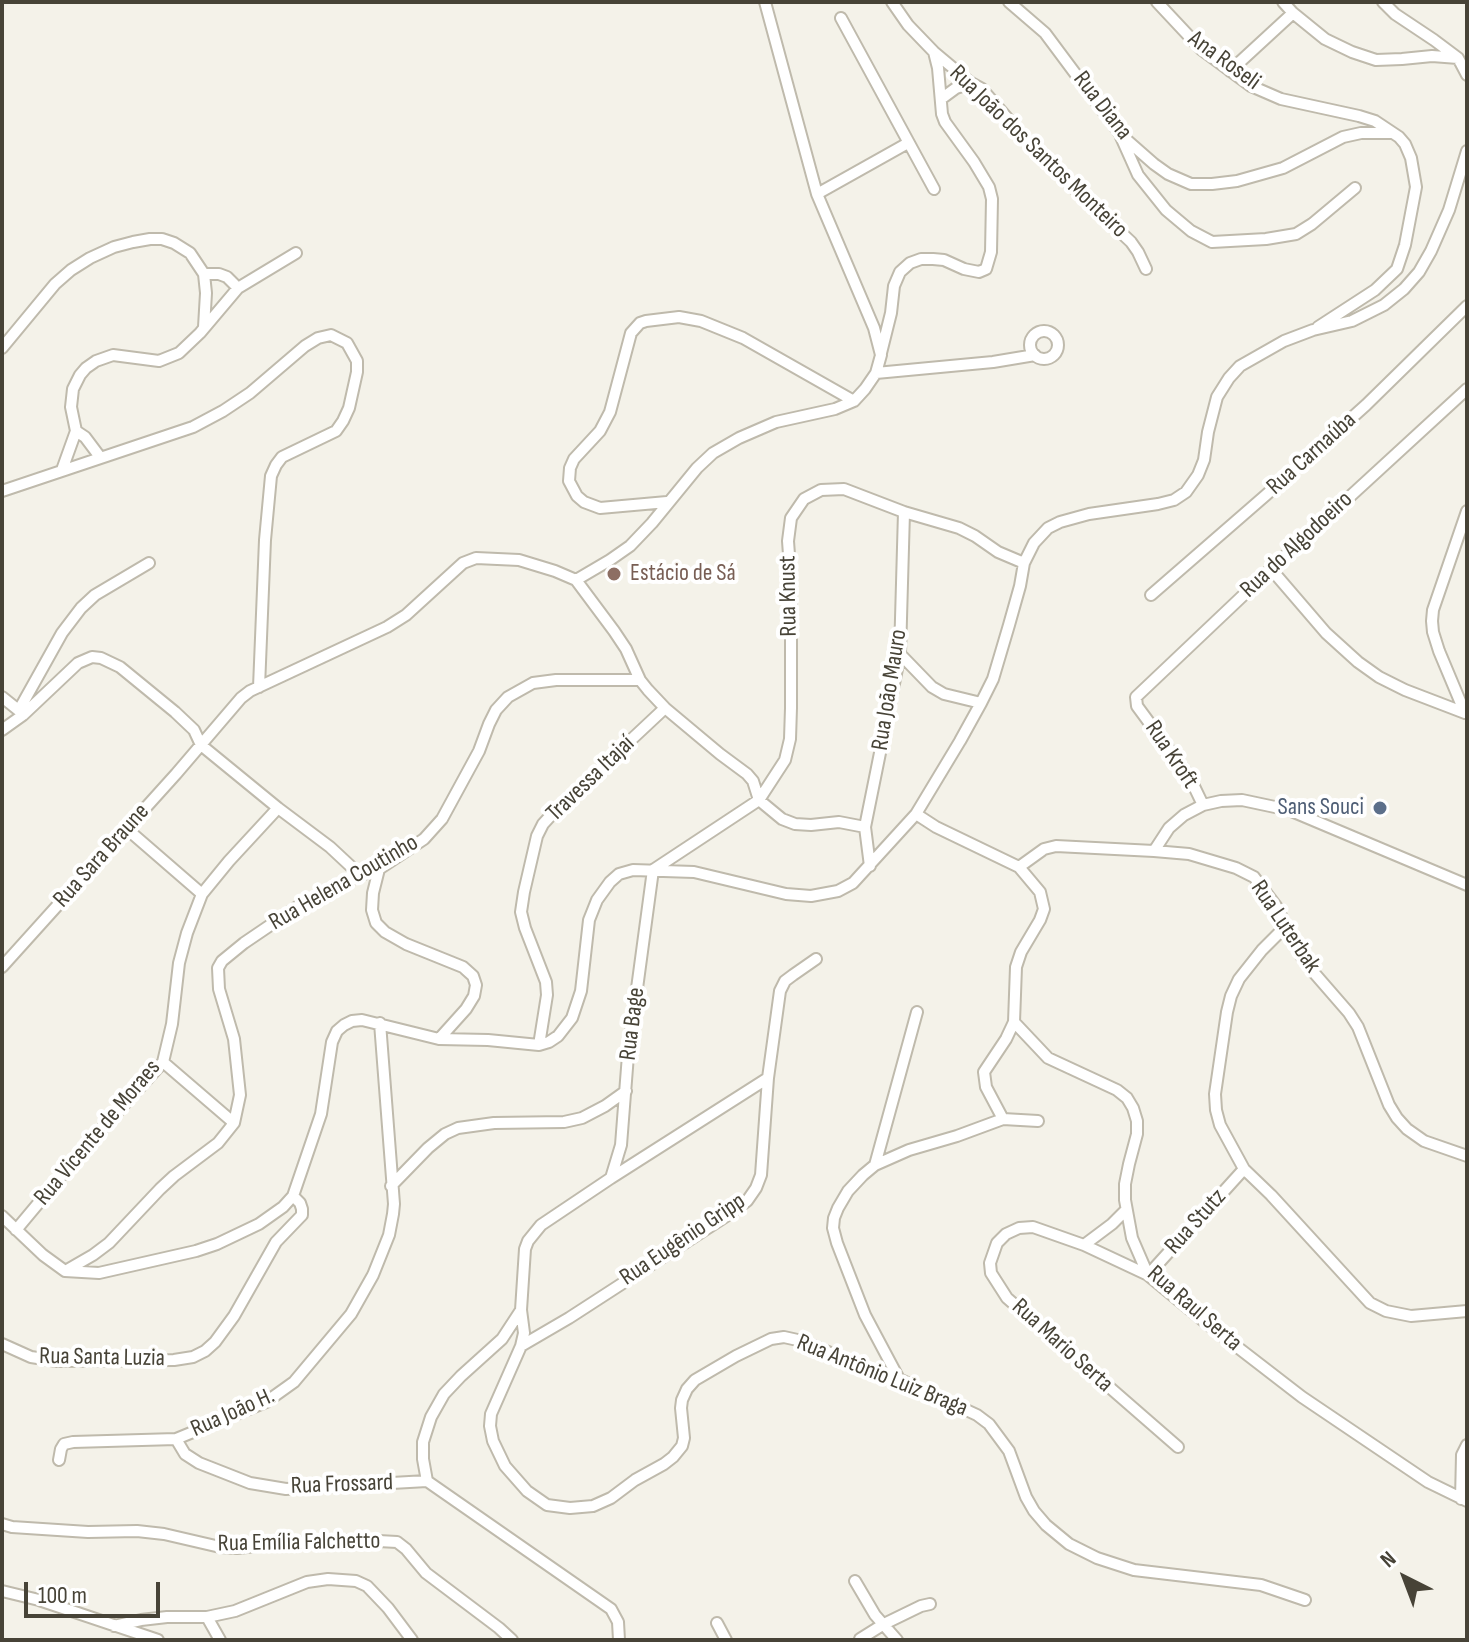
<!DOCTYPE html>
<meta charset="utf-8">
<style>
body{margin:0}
#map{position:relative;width:1469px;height:1642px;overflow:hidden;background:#f4f2e9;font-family:"Sofia Sans Condensed",sans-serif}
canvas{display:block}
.frame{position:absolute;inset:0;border:4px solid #474337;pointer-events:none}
.north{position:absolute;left:1365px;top:1538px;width:80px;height:80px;-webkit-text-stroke:6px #fff;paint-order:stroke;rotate:318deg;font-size:22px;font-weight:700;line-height:32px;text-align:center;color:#474337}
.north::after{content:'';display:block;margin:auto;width:28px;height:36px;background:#474337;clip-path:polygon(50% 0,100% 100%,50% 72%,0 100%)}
.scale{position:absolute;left:24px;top:1582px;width:136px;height:36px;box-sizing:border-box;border:4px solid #474337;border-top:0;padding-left:10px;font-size:24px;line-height:28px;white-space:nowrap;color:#474337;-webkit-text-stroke:6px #fff;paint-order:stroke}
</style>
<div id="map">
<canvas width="1469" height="1642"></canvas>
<div class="frame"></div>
<div class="north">N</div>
<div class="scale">100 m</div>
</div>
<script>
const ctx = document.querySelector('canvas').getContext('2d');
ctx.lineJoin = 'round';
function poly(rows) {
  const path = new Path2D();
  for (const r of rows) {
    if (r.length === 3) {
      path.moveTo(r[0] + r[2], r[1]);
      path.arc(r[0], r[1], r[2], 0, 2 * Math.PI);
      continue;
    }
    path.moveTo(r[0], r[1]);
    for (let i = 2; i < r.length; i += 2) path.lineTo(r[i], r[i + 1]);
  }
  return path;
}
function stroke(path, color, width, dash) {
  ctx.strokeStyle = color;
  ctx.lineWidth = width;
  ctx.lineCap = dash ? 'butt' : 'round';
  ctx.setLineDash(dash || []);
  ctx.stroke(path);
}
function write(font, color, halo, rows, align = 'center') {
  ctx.font = font + ' "Sofia Sans Condensed",sans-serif';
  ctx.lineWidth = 8;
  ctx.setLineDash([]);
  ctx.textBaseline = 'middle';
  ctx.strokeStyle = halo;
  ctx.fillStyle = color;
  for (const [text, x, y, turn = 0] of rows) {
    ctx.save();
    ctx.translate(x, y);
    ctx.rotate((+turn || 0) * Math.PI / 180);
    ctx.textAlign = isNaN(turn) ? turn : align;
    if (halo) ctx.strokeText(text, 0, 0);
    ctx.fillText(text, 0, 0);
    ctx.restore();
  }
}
const minor = poly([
 [892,2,908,25,934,52,971,83,982,89,1043,159,1131,242,1138,252,1146,269],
 [1009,2,1045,33,1121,135,1154,164,1168,174,1191,184,1212,184,1237,181,1283,168,1343,137,1361,133,1392,133],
 [1157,2,1201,49,1251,86,1281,99,1359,116,1375,121,1399,137,1405,144,1411,158,1416,187,1405,245,1397,269,1375,290,1318,327],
 [1283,2,1293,13,1325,39,1352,52,1376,60,1402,59,1432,56,1458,58],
 [1383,2,1395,14,1434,40,1458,58,1467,75],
 [841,18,934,189],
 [1230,71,1293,13],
 [941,99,956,88,971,83],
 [1121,137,1138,175,1166,210,1191,231,1212,242,1266,239,1296,234,1312,224,1355,188],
 [817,194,908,143],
 [204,274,206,293,204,327],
 [1044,345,14],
 [2,348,55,284,71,270,90,258,114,247,133,242,150,239,162,239,174,243,190,253,204,274,219,274,227,277,238,288],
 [881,353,891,313,894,286,900,272,910,263,921,259,933,259,944,260,964,269,979,272,986,269,991,252,992,199,989,187,974,162,945,122,942,114,938,68,934,52],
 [876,373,993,362,1035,355],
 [76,431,85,437,100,457],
 [62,470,76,431,71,407,73,389,80,375,86,368,96,361,113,355,159,361,179,353,200,333,238,288,296,253],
 [2,491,193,427,223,411,250,393,305,346,318,338,331,335,347,343,357,361,357,372,349,408,343,421,336,431,282,457,276,465,271,476,265,540,259,687],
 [667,502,600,508,584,502,577,496,569,481,570,468,574,459,600,431,610,412,631,333,640,323,646,321,679,317,701,321,743,338,854,401],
 [1271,569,1326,633,1358,662,1379,677,1405,690,1465,713],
 [576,580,610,560,630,546,652,523,697,468,713,453,739,438,776,422,835,409,854,401,865,389,876,373,881,355,874,328,817,194,765,2],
 [1151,595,1266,495,1366,405,1467,306],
 [900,654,932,687,944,694,981,703],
 [2,697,22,713],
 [19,710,62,633,81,608,95,595,149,563],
 [1465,713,1439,651,1433,632,1432,621,1433,610,1467,511],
 [2,730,23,715,78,663,92,657,101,658,120,667,175,712,194,730,201,745,278,808,330,847,360,875],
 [1203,805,1190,778,1137,706,1136,697,1271,569,1467,389],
 [916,814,936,827,1019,867,1040,892,1044,909,1040,920,1021,952,1016,967,1014,1022,1048,1058,1117,1090,1127,1098,1133,1108,1137,1121,1137,1134,1129,1164,1125,1184,1125,1200,1132,1238,1148,1275,1210,1326,1302,1397,1428,1482,1467,1501],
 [1154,851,1169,828,1184,815,1203,805,1221,801,1242,800,1289,810,1467,885],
 [870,866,865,827,900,654,904,512],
 [1019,867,1044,849,1056,846,1154,851,1189,854,1236,868,1254,877,1276,906,1300,954,1309,967,1349,1013,1358,1027,1389,1105,1397,1118,1407,1129,1424,1141,1467,1156],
 [379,869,373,893,372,910,376,923,385,932,406,944,463,967,473,976,476,985,474,996,466,1009,439,1039],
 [653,870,759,800,785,760,790,739,791,708,791,582,788,541,791,518,804,499,821,490,844,489,904,512,959,528,975,536,998,552,1024,563],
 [202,894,229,861,278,808],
 [1286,926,1262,950,1239,979,1231,996,1227,1012,1215,1094,1216,1110,1220,1125,1244,1169,1271,1195,1370,1303,1386,1311,1411,1316,1467,1311],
 [2,967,176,774,241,698,250,691,387,627,406,615,463,563,476,558,519,560,555,571,576,580,614,631,626,649,640,680,648,690,665,708,720,754,747,774,753,781,759,800,782,819,795,824,811,825,839,822,865,827],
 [539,1045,547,995,546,982,525,928,521,912,524,892,537,836,543,824,554,812,665,708],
 [163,1062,234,1123],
 [768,1078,611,1178,541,1225,528,1241,525,1249,521,1310,524,1333,521,1346,491,1414,490,1426,493,1441,505,1466,527,1491,547,1505,570,1508,593,1506,611,1498,635,1480,664,1464,673,1457,682,1446,684,1438,681,1408,682,1400,687,1389,695,1380,736,1356,771,1339,784,1337,802,1341,875,1372,899,1379,977,1415,989,1424,1009,1451,1026,1497,1034,1511,1046,1525,1069,1544,1097,1558,1134,1570,1261,1585,1305,1600],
 [1003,1119,986,1087,984,1072,1006,1039,1014,1022],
 [875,1165,917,1012],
 [611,1178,621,1145,628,1055,653,870],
 [391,1186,428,1148,445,1134,458,1128,494,1123,564,1122,582,1118,605,1106,626,1091],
 [2,1216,43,1255,65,1271,99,1273,196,1251,217,1244,259,1224,283,1207,293,1196,321,1114,332,1042,337,1031,344,1025,352,1021,362,1020,439,1039,488,1040,539,1045,549,1042,558,1036,572,1018,581,991,589,920,597,900,610,882,619,874,633,870,694,872,786,894,811,896,838,891,853,883,916,814,960,741,981,703,993,679,1009,625,1020,586,1024,563,1034,543,1048,528,1060,522,1089,514,1158,504,1174,500,1186,492,1198,475,1204,460,1208,432,1217,397,1229,378,1240,366,1284,341,1313,330,1352,321,1384,305,1404,289,1419,272,1431,251,1449,210,1467,151],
 [16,1230,87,1145,163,1062,172,1024,179,963,187,933,202,894,127,829],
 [1084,1245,1112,1224,1126,1210],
 [67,1270,93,1255,109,1243,160,1189,174,1176,218,1143,234,1123,240,1095,234,1039,219,989,218,968,222,961,244,943,300,905,360,875,379,869,424,839,442,819,479,751,489,724,496,710,508,697,533,683,556,680,640,680],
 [1148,1275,1084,1245,1033,1227,1019,1228,1006,1234,997,1243,990,1263,991,1273,1007,1298,1178,1447],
 [1148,1275,1244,1169],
 [2,1344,31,1357,57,1361,174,1360,193,1357,205,1351,215,1342,234,1316,276,1242,302,1215,302,1209,300,1203,293,1196],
 [521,1346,569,1318,731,1213,747,1201,756,1188,761,1175,768,1078,780,991,785,981,793,975,816,959],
 [899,1379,865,1315,837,1243,833,1228,834,1218,838,1208,848,1191,863,1175,875,1165,909,1150,957,1136,1003,1119,1038,1121],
 [176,1439,185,1454,199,1463,250,1483,286,1489,427,1481],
 [59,1460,61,1449,64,1444,73,1442,176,1439,266,1402,294,1382,351,1314,373,1275,389,1235,393,1214,394,1204,380,1023],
 [427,1481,611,1609,618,1622,619,1640],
 [427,1481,423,1459,423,1442,431,1417,444,1394,461,1376,502,1339,521,1310],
 [1461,1499,1462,1455,1467,1445],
 [2,1524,12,1527,88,1532,137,1531,164,1534,220,1547,237,1548,278,1544,360,1540,397,1542,406,1549,426,1573,499,1628,512,1640],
 [855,1581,875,1615,897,1640],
 [2,1591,39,1600,158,1640],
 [207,1617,220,1640],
 [717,1623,726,1640],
 [114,1626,141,1620,167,1617,207,1617,235,1611,307,1582,328,1579,356,1581,367,1586,388,1608,412,1640],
 [860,1639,884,1624,921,1606,930,1604]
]);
const markers = [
 [614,574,8,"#8d6e63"],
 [1380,808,8,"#5c6f8a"]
];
const streetNames = [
 ["Ana Roseli",1224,61,36],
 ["Rua Diana",1102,106,52],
 ["Rua João dos Santos Monteiro",1038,152,44],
 ["Rua Carnaúba",1312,454,-42],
 ["Rua do Algodoeiro",1297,545,-43],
 ["Rua Knust",789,596,-91],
 ["Rua João Mauro",890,690,-81],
 ["Rua Kroft",1171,755,56],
 ["Travessa Itajaí",591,779,-44],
 ["Rua Sara Braune",102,856,-48],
 ["Rua Helena Coutinho",344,883,-30],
 ["Rua Luterbak",1285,927,56],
 ["Rua Bage",633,1024,-83],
 ["Rua Vicente de Moraes",98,1133,-50],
 ["Rua Stutz",1196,1222,-48],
 ["Rua Eugênio Gripp",683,1240,-34],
 ["Rua Raul Serta",1194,1309,41],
 ["Rua Mario Serta",1062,1346,42],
 ["Rua Santa Luzia",102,1358,1],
 ["Rua Antônio Luiz Braga",882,1376,22],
 ["Rua João H.",233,1413,-24],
 ["Rua Frossard",342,1485,-2],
 ["Rua Emília Falchetto",299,1543,-1]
];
const educationNames = [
 ["Estácio de Sá",630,574]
];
const serviceNames = [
 ["Sans Souci",1364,808]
];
stroke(minor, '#bfbaac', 14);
stroke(minor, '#fff', 10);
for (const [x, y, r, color] of markers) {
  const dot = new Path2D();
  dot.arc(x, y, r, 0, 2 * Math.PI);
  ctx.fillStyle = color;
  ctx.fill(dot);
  stroke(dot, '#fff', 3);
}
write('24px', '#474337', '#fff', streetNames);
write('24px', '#785e54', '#fff', educationNames, 'left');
write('24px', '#4e5e75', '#fff', serviceNames, 'right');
</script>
